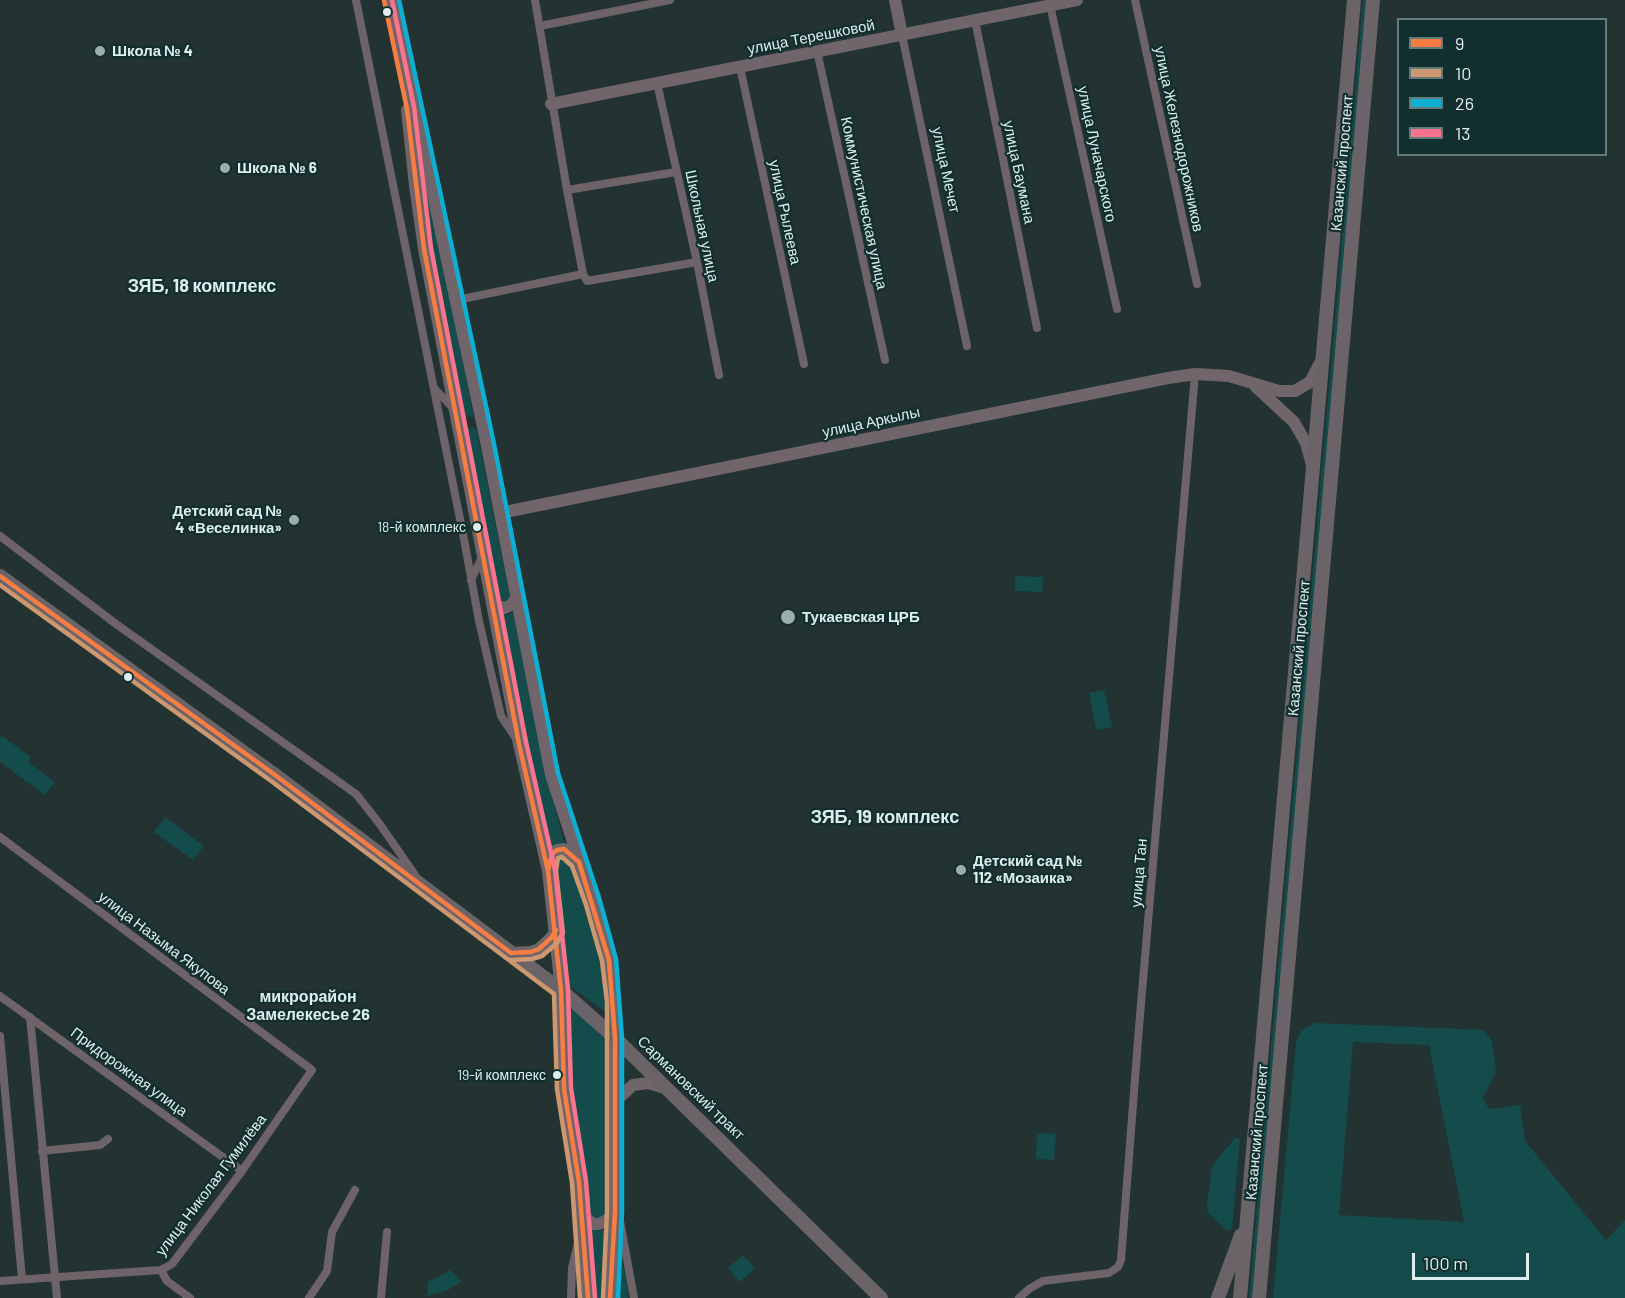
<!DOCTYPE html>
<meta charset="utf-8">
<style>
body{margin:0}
#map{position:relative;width:1625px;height:1298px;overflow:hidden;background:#233332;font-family:Barlow,sans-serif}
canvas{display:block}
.legend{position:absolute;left:1397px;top:18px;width:210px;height:138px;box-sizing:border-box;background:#112f2e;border:2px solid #637b7a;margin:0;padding:8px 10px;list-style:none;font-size:18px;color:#ddeeed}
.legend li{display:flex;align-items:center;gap:12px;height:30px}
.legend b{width:30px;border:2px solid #637b7a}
.scale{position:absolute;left:1412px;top:1253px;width:117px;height:27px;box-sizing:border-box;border:3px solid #ddeeed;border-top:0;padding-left:8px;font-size:18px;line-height:21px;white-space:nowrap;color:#ddeeed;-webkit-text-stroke:4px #112f2e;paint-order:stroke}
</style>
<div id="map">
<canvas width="1625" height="1298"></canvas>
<ul class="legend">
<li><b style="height:8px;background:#f77d43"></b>9</li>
<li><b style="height:8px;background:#cd976f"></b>10</li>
<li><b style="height:8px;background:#0dafd3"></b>26</li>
<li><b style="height:8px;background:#fc738d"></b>13</li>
</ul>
<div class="scale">100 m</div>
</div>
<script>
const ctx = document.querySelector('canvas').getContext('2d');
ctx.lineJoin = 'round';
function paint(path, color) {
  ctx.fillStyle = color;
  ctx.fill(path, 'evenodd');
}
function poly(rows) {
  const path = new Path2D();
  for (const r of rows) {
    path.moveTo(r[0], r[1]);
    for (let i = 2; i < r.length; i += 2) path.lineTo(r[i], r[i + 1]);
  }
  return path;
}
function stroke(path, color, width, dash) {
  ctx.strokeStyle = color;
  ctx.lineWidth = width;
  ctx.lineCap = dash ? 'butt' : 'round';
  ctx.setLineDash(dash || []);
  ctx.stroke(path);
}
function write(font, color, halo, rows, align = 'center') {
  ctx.font = font + ' Barlow,sans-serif';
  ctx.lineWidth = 4.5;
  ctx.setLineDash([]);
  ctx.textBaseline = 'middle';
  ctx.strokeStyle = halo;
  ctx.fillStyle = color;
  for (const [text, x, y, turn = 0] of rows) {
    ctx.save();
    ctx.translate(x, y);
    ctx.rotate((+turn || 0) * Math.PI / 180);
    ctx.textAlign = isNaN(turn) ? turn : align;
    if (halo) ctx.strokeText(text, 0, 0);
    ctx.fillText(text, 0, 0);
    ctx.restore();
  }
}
const green = poly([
 [1363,0,1367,0,1254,1298,1249,1298],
 [413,119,474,418,469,416,462,421,422,216],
 [469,427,475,428,477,431,510,598,506,601,501,602,497,597,464,432],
 [1015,576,1043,577,1042,592,1015,591],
 [513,612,547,777,565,846,548,850,500,614,507,615],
 [1104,690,1112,727,1096,730,1089,693],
 [2,736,31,757,28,762,55,782,45,795,0,762,0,738],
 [165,817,204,846,193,860,154,832],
 [563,856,570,860,574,869,606,976,610,1015,567,984,553,869,554,862,557,858],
 [569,1004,610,1044,610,1213,601,1221,591,1216,589,1209,572,1085],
 [1314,1023,1484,1030,1492,1041,1496,1072,1483,1098,1489,1109,1520,1105,1525,1141,1606,1240,1625,1220,1625,1298,1273,1298,1296,1042,1301,1031],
 [1353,1042,1429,1045,1464,1222,1339,1215],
 [1037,1133,1056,1134,1054,1160,1036,1159],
 [1236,1137,1240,1140,1232,1229,1227,1231,1208,1213,1207,1205,1212,1166],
 [611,1227,607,1298,595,1298,591,1258,592,1229,601,1231],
 [618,1240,627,1283,628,1298,614,1298],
 [743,1255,755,1269,739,1282,728,1268],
 [450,1270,462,1281,448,1290,427,1296,428,1282]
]);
const street = poly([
 [356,0,464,539,479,621,501,716,515,737],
 [535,0,567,190,583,274,587,281,697,262],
 [1135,0,1197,284],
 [1050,5,1117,309],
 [975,20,1037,328],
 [540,26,670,0],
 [902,35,967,346],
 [817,51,885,360],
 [740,67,804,364],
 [657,83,697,262,719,375],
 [567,190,676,172],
 [457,300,583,274],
 [434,388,454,409],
 [0,536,116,624,356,794,379,823,415,875],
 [471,580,483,555],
 [0,837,312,1070,242,1171,172,1264,161,1270,0,1281],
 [0,996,242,1171],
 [30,1017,57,1298],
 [0,1036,22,1279],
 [42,1151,100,1145,108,1139],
 [618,1210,634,1298],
 [161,1270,167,1281,190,1298],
 [309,1298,327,1271,332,1232,355,1190],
 [381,1298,387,1232],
 [571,1298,572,1268,580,1235],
 [1019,1298,1029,1289,1043,1281,1109,1273,1118,1267,1121,1260,1139,1027,1195,374]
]);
const secondary = poly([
 [391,0,486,441,551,775,593,903,609,960,615,1038,615,1211,610,1298],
 [895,0,902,35],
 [551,104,1077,0],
 [407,110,415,186,424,249,519,744,548,871,561,990,564,1089,579,1182,588,1298],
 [1256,387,1294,422,1306,443,1312,465],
 [500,513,1168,378,1195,374,1229,376,1279,391,1295,391,1310,382,1321,361],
 [491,598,498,606,505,608,511,605,517,597],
 [548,870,552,854,557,850,564,849,569,852,578,861],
 [511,953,531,952,539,949,551,938,556,930],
 [615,1102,633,1085,648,1083,665,1088],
 [582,1210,587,1219,593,1224,599,1224,609,1219,615,1211]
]);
const primary = poly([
 [0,576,275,775,561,990,615,1038,881,1298],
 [1218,1298,1241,1235],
 [1240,1298,1354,0],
 [1259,1298,1373,0]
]);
const bus1 = poly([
 [384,0,407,109,424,249,519,744,548,871,561,990,564,1089,579,1182,588,1298],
 [0,576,275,775,511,953,531,952,539,949,551,938,556,930],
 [548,871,552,854,557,850,564,849,579,862,609,960,615,1038,615,1211,610,1298]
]);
const bus2 = poly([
 [0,585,271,781,554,994,557,1089,572,1183,580,1298],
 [511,960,532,959,542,956,557,943,563,933,556,871,558,858,562,857,572,866,586,905,602,961,607,1002,607,1211,603,1298]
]);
const bus3 = poly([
 [399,0,493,439,558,773,600,901,616,959,622,1038,622,1211,618,1298]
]);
const bus4 = poly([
 [392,0,414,107,431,248,526,742,555,870,568,989,571,1088,586,1181,595,1297]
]);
const markers = [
 [387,12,5,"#ddeeed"],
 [100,51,6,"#9cadac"],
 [225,168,6,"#9cadac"],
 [294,520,6,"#9cadac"],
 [477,527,5,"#ddeeed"],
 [788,617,8,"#9cadac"],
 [128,677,5,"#ddeeed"],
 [961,870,6,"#9cadac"],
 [557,1075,5,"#ddeeed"]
];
const busNames = [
 ["18-й комплекс",466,527],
 ["19-й комплекс",546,1075]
];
const streetNames = [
 ["улица Терешковой",811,37,-11],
 ["улица Железнодорожников",1179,139,78],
 ["улица Луначарского",1097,154,78],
 ["Казанский проспект",1342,163,-85],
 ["улица Мечет",946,170,78],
 ["улица Баумана",1019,172,78],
 ["Коммунистическая улица",864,203,78],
 ["улица Рылеева",785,212,78],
 ["Школьная улица",702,226,78],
 ["улица Аркылы",871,422,-12],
 ["Казанский проспект",1299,648,-85],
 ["улица Тан",1139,873,-85],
 ["улица Назыма Якупова",164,943,37],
 ["Придорожная улица",129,1072,36],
 ["Сармановский тракт",691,1088,44],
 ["Казанский проспект",1257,1132,-85],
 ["улица Николая Гумилёва",211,1185,-53]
];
const poiNames = [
 ["Школа № 4",112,51],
 ["Школа № 6",237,168],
 ["Детский сад №",282,511,"right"],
 ["4 «Веселинка»",282,528,"right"],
 ["Тукаевская ЦРБ",802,617],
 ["Детский сад №",973,861],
 ["112 «Мозаика»",973,878]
];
const neighbourhoodNames = [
 ["микрорайон",308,997],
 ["Замелекесье 26",308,1015]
];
const quarterNames = [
 ["ЗЯБ, 18 комплекс",202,286],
 ["ЗЯБ, 19 комплекс",885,817]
];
paint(green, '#134c4b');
stroke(street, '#6e6369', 8);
stroke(secondary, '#6f656a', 12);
stroke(primary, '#6a6368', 14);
stroke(bus1, '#f77d43', 4.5);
stroke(bus2, '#cd976f', 4.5);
stroke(bus3, '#0dafd3', 4.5);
stroke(bus4, '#fc738d', 4.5);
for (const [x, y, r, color] of markers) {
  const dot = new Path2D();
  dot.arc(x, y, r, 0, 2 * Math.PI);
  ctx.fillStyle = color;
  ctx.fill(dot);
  stroke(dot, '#112f2e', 2);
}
write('14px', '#ddeeed', '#112f2e', busNames, 'right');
write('15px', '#ddeeed', '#112f2e', streetNames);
write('bold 15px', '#ddeeed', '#112f2e', poiNames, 'left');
write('bold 16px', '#ddeeed', '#112f2e', neighbourhoodNames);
write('bold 18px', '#ddeeed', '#112f2e', quarterNames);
</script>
